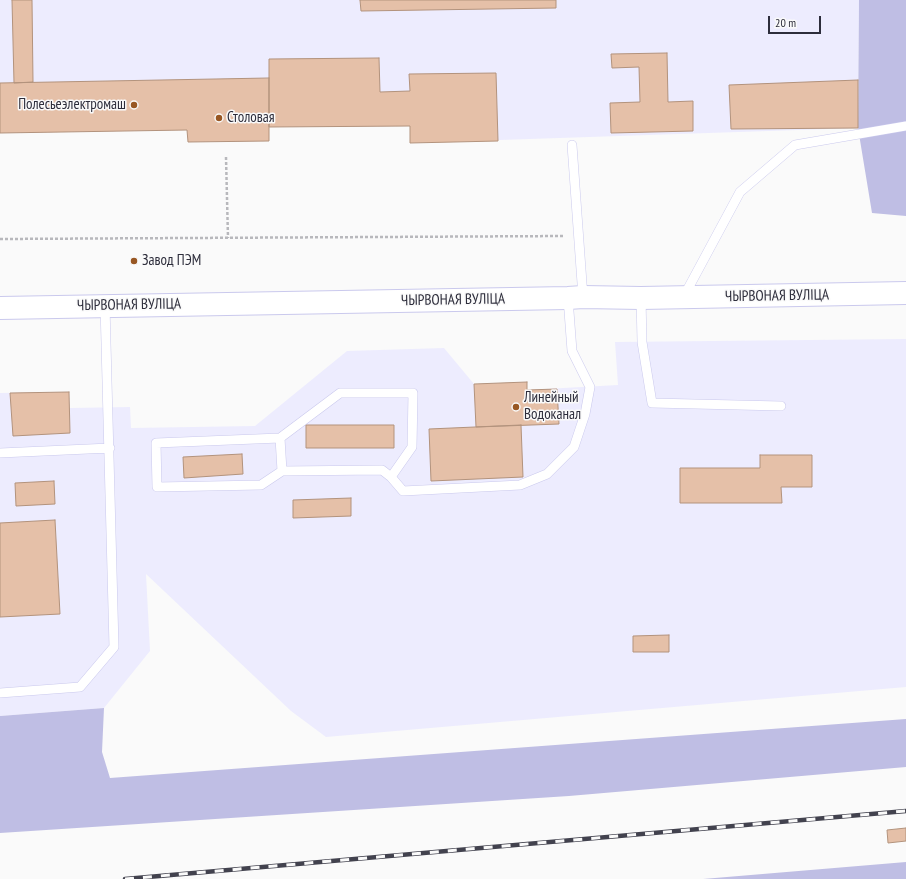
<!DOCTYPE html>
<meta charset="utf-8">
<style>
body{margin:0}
#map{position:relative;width:906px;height:879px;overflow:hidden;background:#fafafa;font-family:"PT Sans Narrow",sans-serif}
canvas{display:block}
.scale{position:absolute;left:768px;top:16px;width:53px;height:18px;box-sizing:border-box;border:2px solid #2d2d3b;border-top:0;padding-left:5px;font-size:12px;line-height:14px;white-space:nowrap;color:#2d2d3b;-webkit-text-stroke:3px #fafafa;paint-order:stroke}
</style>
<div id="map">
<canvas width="906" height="879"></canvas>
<div class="scale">20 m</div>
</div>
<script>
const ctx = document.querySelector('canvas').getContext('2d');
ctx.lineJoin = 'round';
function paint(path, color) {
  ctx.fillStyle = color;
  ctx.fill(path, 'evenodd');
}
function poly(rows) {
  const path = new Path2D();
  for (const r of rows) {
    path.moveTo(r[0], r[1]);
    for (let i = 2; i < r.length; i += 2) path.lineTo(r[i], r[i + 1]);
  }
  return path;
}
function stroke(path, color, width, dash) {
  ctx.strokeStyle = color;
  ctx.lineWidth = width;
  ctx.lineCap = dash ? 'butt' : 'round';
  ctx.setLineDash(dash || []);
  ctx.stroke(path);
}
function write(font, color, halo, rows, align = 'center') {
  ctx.font = font + ' "PT Sans Narrow",sans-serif';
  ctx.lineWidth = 3;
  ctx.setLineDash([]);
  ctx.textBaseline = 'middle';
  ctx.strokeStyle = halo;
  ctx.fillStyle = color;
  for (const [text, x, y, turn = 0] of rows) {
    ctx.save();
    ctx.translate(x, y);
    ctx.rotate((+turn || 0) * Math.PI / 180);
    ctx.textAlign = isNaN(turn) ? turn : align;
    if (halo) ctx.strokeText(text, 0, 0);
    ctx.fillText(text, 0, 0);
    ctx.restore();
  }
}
const built = poly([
 [0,0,859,0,858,128,410,143,410,126,269,127,269,141,188,142,187,130,0,133],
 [906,339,906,687,326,737,291,711,146,574,150,651,104,708,0,716,0,393,69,392,70,408,130,407,131,428,255,426,347,351,444,348,474,384,527,382,527,390,618,385,615,342]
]);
const forest = poly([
 [859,0,906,0,906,216,872,213,858,128],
 [104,708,102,752,110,778,906,719,906,767,569,796,0,833,0,716],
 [906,862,906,879,703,879]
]);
const building = poly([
 [12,0,32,0,33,82,14,83,12,0],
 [360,0,556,0,556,8,361,11,360,0],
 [667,53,668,102,693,101,693,131,611,133,610,103,640,102,639,67,612,68,611,54,667,53],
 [379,58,380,92,410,91,409,74,496,73,498,141,410,143,410,126,269,127,269,59,379,58],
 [269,78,269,141,188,142,187,130,0,133,0,83,269,78],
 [858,80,858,128,731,129,729,85,858,80],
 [527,382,527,390,557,389,559,424,476,427,474,384,527,382],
 [69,392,70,433,13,436,10,393,69,392],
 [306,425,394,425,394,448,306,448,306,425],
 [521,425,523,477,431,481,429,429,521,425],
 [242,454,243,474,184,478,183,457,242,454],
 [760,455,812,455,812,487,781,487,782,503,680,503,680,468,760,468,760,455],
 [54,481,55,504,16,506,15,483,54,481],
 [351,498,351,516,293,518,293,500,351,498],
 [55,520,60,614,0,617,0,523,55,520],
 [669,635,669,652,633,652,633,636,669,635],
 [906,828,906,841,888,843,887,830,906,828]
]);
const path = poly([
 [226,157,228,238],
 [0,239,565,236]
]);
const service = poly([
 [572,145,583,297],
 [684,296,740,192,795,145,906,126],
 [641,298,642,342,652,403,781,406],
 [280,438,156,443,157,487,261,485,282,471],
 [0,453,110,448],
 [391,477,412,447,413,393,340,393,280,438,282,471,382,470,391,477,403,491,520,485,547,474,574,447,585,414,590,387,572,351,568,298],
 [0,693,80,687,114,647,105,305]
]);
const primary = poly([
 [0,308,568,298,583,297,641,298,906,293]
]);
const rail = poly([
 [125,879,906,811]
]);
const markers = [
 [134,105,4,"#985723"],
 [219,118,4,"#985723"],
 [134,261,4,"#985723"],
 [516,407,4,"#985723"]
];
const poiNames = [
 ["Полесьеэлектромаш",126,105,"right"],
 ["Столовая",227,118],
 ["Завод ПЭМ",142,261],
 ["Линейный",524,398],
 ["Водоканал",524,415]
];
const streetNames = [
 ["ЧЫРВОНАЯ ВУЛІЦА",777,296,-1],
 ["ЧЫРВОНАЯ ВУЛІЦА",453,300,-1],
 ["ЧЫРВОНАЯ ВУЛІЦА",129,305,-1]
];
paint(built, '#edecfe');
paint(forest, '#bfbee4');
paint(building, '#e5c0a8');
stroke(building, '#b3937d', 1);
stroke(service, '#cac9ed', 10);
stroke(primary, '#cac9ed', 24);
stroke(path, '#b8b8bc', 2.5, [3, 2]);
stroke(service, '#fff', 9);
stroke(primary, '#fff', 22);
stroke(rail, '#42424e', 4.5);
stroke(rail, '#fafafa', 3, [9]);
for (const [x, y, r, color] of markers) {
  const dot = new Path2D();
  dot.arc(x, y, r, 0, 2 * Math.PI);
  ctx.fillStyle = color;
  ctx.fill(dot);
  stroke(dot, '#fafafa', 1.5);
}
write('15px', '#2d2d3b', '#fafafa', poiNames, 'left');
write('15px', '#2d2d3b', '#fafafa', streetNames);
</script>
